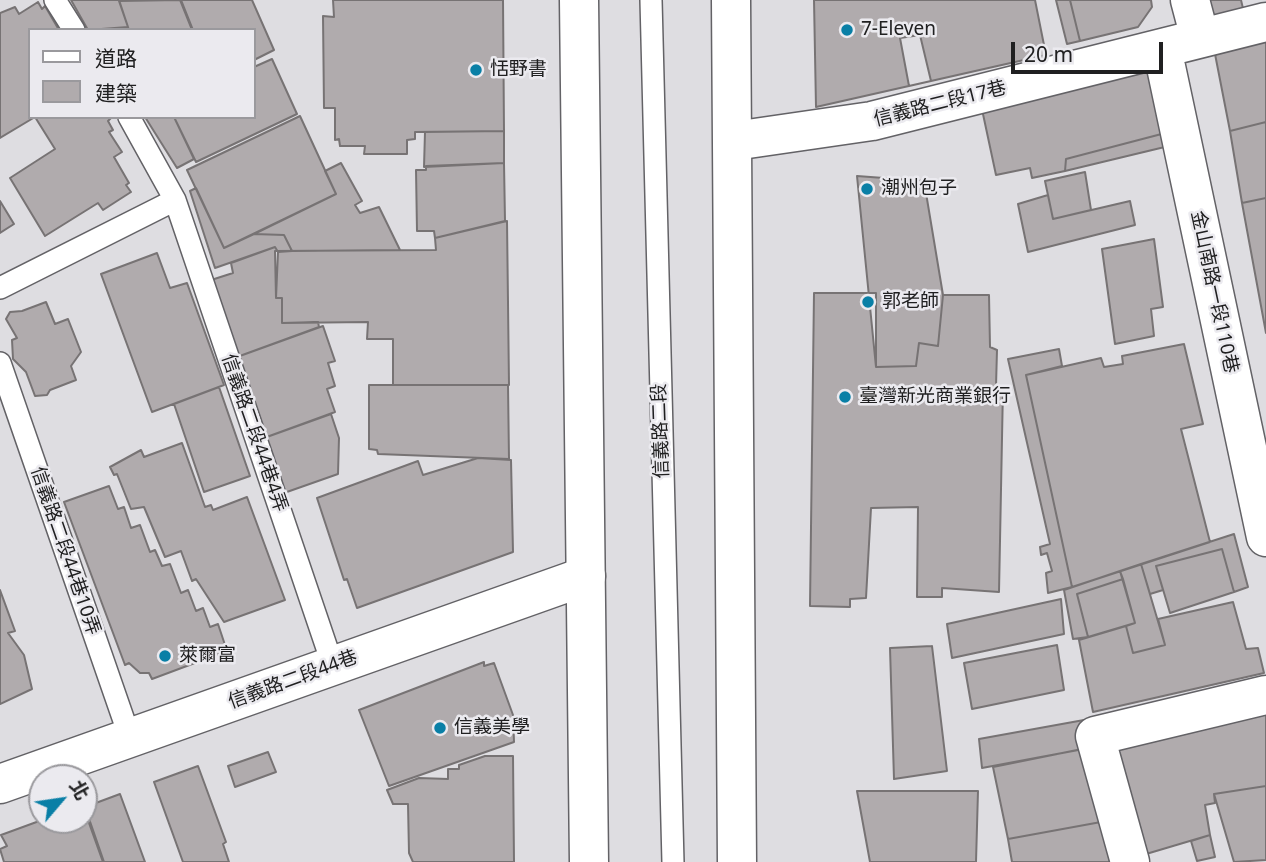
<!DOCTYPE html>
<meta charset="utf-8">
<style>
body{margin:0}
#map{position:relative;width:1266px;height:862px;overflow:hidden;background:#dedde1;font-family:"Noto Sans","Noto Sans TC",sans-serif}
canvas{display:block}
.legend{position:absolute;left:28px;top:28px;width:228px;height:91px;box-sizing:border-box;background:#ebeaef;border:2px solid #9a999d;margin:0;padding:9px 12px;list-style:none;font-size:21px;color:#202021}
.legend li{display:flex;align-items:center;gap:14px;height:35px}
.legend b{width:35px;border:2px solid #9a999d}
.north{position:absolute;left:28px;top:764px;width:70px;height:70px;box-sizing:border-box;background:#ebeaef;border:2px solid #9a999d;border-radius:50%;rotate:61deg;font-size:19px;font-weight:700;line-height:28px;text-align:center;color:#202021}
.north::after{content:'';display:block;margin:auto;width:24px;height:32px;background:#097fa6;clip-path:polygon(50% 0,100% 100%,50% 72%,0 100%)}
.scale{position:absolute;left:1011px;top:42px;width:152px;height:32px;box-sizing:border-box;border:4px solid #202021;border-top:0;padding-left:9px;font-size:21px;line-height:24px;white-space:nowrap;color:#202021;-webkit-text-stroke:5px #ebeaef;paint-order:stroke}
</style>
<div id="map">
<canvas width="1266" height="862"></canvas>
<ul class="legend">
<li><b style="height:9px;background:#fff"></b>道路</li>
<li><b style="height:19px;background:#b0abad"></b>建築</li>
</ul>
<div class="north">北</div>
<div class="scale">20 m</div>
</div>
<script>
const ctx = document.querySelector('canvas').getContext('2d');
ctx.lineJoin = 'round';
function paint(path, color) {
  ctx.fillStyle = color;
  ctx.fill(path, 'evenodd');
}
function poly(rows) {
  const path = new Path2D();
  for (const r of rows) {
    path.moveTo(r[0], r[1]);
    for (let i = 2; i < r.length; i += 2) path.lineTo(r[i], r[i + 1]);
  }
  return path;
}
function stroke(path, color, width, dash) {
  ctx.strokeStyle = color;
  ctx.lineWidth = width;
  ctx.lineCap = dash ? 'butt' : 'round';
  ctx.setLineDash(dash || []);
  ctx.stroke(path);
}
function write(font, color, halo, rows, align = 'center') {
  ctx.font = font + ' "Noto Sans","Noto Sans TC",sans-serif';
  ctx.lineWidth = 5;
  ctx.setLineDash([]);
  ctx.textBaseline = 'middle';
  ctx.strokeStyle = halo;
  ctx.fillStyle = color;
  for (const [text, x, y, turn = 0] of rows) {
    ctx.save();
    ctx.translate(x, y);
    ctx.rotate((+turn || 0) * Math.PI / 180);
    ctx.textAlign = isNaN(turn) ? turn : align;
    if (halo) ctx.strokeText(text, 0, 0);
    ctx.fillText(text, 0, 0);
    ctx.restore();
  }
}
const building = poly([
 [71,0,119,0,128,27,88,30,71,0],
 [180,0,192,30,129,30,119,1,180,0],
 [181,0,252,0,274,50,254,60,254,30,193,30,181,0],
 [333,0,503,0,504,131,415,132,415,139,407,140,407,154,364,154,365,146,340,146,339,139,335,140,335,108,324,108,323,16,334,17,333,0],
 [814,0,1035,0,1046,55,816,107,814,0],
 [1056,0,1070,0,1080,41,1067,44,1056,0],
 [1070,0,1151,0,1152,7,1138,27,1080,41,1070,0],
 [1199,0,1241,0,1245,17,1206,28,1199,0],
 [38,2,42,9,45,6,59,30,30,30,30,117,35,117,0,138,0,13,15,7,19,14,38,2],
 [920,35,931,81,909,86,900,38,920,35],
 [1266,41,1266,122,1230,131,1215,54,1266,41],
 [1149,55,1173,131,1066,159,1065,171,1032,178,1030,168,996,175,980,100,1149,55],
 [272,59,297,114,196,162,174,117,254,117,254,67,272,59],
 [300,116,336,194,224,248,187,170,300,116],
 [35,117,112,117,108,121,113,130,109,132,122,152,114,157,129,183,126,185,131,192,103,210,98,203,45,236,10,178,55,149,35,117],
 [145,117,174,117,194,159,177,168,145,117],
 [1266,122,1266,198,1242,203,1230,131,1266,122],
 [504,131,504,163,424,167,425,132,504,131],
 [1173,131,1173,145,1065,171,1066,159,1173,131],
 [341,163,362,201,355,205,360,213,379,207,400,250,292,251,284,235,254,234,336,194,325,171,341,163],
 [504,163,505,221,435,238,434,231,417,231,416,170,426,170,426,166,504,163],
 [1085,172,1091,210,1053,219,1045,181,1085,172],
 [857,176,924,181,943,295,938,346,919,343,916,366,876,367,857,176],
 [196,188,224,248,254,234,284,235,292,251,278,252,275,247,215,268,190,191,196,188],
 [1048,195,1053,219,1130,201,1135,225,1028,252,1018,204,1048,195],
 [1266,198,1266,333,1242,203,1266,198],
 [0,201,14,224,0,233,0,201],
 [507,221,509,385,393,385,393,339,367,339,368,322,282,323,282,298,276,298,275,251,436,250,435,238,507,221],
 [1154,239,1163,307,1151,309,1154,336,1115,344,1102,249,1154,239],
 [275,247,278,252,276,298,282,298,282,323,318,322,319,327,237,357,208,281,233,273,231,263,275,247],
 [157,253,170,288,187,283,224,385,152,412,101,274,157,253],
 [814,293,876,293,876,367,916,366,919,343,938,346,943,295,989,295,990,347,997,350,996,386,1003,387,999,592,942,588,942,597,917,597,918,507,871,508,866,598,850,599,850,607,810,606,814,293],
 [46,302,55,324,68,319,81,352,71,366,76,380,50,390,47,395,35,396,26,372,13,359,12,340,17,338,6,319,10,312,22,311,46,302],
 [323,326,335,361,328,363,335,386,327,389,335,412,264,438,237,357,323,326],
 [1184,344,1203,424,1181,429,1210,542,1072,587,1026,375,1101,358,1104,367,1123,364,1122,356,1184,344],
 [1059,349,1062,366,1026,375,1072,587,1048,593,1046,573,1052,571,1047,553,1041,555,1040,547,1050,544,1008,359,1059,349],
 [369,385,508,385,509,459,378,454,377,450,369,449,369,385],
 [219,387,250,476,204,492,174,404,219,387],
 [331,414,339,438,338,474,284,493,264,438,331,414],
 [182,443,205,507,211,505,213,510,247,497,285,600,224,622,196,579,192,581,181,551,165,557,144,507,131,509,117,474,114,475,110,467,141,450,144,457,182,443],
 [478,458,511,460,513,552,357,608,347,579,344,580,317,498,418,461,423,475,478,458],
 [109,486,118,509,124,507,131,528,140,525,150,552,155,550,162,566,170,564,181,593,188,590,196,611,203,608,210,627,218,624,227,651,152,679,149,673,140,673,129,663,125,665,64,502,109,486],
 [1234,534,1248,587,1234,592,1222,549,1156,566,1163,590,1150,594,1141,564,1234,534],
 [1222,549,1234,592,1170,613,1156,566,1222,549],
 [1141,564,1165,645,1133,653,1126,626,1135,623,1120,571,1141,564],
 [1120,571,1123,579,1077,594,1088,637,1073,639,1064,590,1120,571],
 [1123,579,1135,623,1088,637,1077,594,1123,579],
 [0,590,15,631,8,633,24,655,32,689,0,704,0,590],
 [1061,599,1064,634,952,658,947,624,1061,599],
 [1233,602,1246,649,1258,648,1264,673,1093,712,1079,640,1126,626,1133,653,1165,645,1158,619,1233,602],
 [1057,645,1064,690,972,709,964,663,1057,645],
 [932,646,947,771,894,779,890,648,932,646],
 [484,662,484,666,494,663,513,715,514,742,389,786,359,710,484,662],
 [1266,709,1266,786,1214,794,1215,803,1205,805,1210,835,1136,857,1107,743,1266,709],
 [1084,720,1089,748,982,768,979,739,1084,720],
 [1082,749,1101,822,1008,839,993,767,1082,749],
 [268,752,276,772,235,787,228,766,268,752],
 [485,756,513,756,514,862,413,862,409,853,408,804,393,804,387,790,419,778,448,779,448,769,459,769,459,765,485,756],
 [198,766,226,842,223,844,229,862,183,862,154,782,198,766],
 [1266,786,1266,860,1234,862,1214,794,1266,786],
 [857,791,978,791,976,862,870,862,857,791],
 [120,794,145,862,104,862,85,807,120,794],
 [84,809,103,862,4,862,0,849,7,846,1,835,42,820,84,820,84,809],
 [1101,822,1110,862,1012,862,1008,839,1101,822],
 [1210,835,1215,857,1197,861,1191,841,1210,835]
]);
const lane = poly([
 [55,0,74,30],
 [651,0,673,862],
 [175,200,333,666],
 [0,288,175,200,129,117],
 [0,363,130,738]
]);
const street = poly([
 [1190,0,1200,38],
 [1162,48,1266,537],
 [734,141,872,121,1266,22],
 [0,784,586,576],
 [1130,862,1095,736,1266,695]
]);
const secondary = poly([
 [579,0,589,862],
 [731,0,737,862]
]);
const markers = [
 [847,30,7,"#097fa6"],
 [476,70,7,"#097fa6"],
 [867,189,7,"#097fa6"],
 [868,302,7,"#097fa6"],
 [845,397,7,"#097fa6"],
 [165,656,7,"#097fa6"],
 [440,728,7,"#097fa6"]
];
const poiNames = [
 ["7-Eleven",861,30],
 ["恬野書",490,70],
 ["潮州包子",881,189],
 ["郭老師",882,302],
 ["臺灣新光商業銀行",859,397],
 ["萊爾富",179,656],
 ["信義美學",454,728]
];
const streetNames = [
 ["信義路二段17巷",940,104,-14],
 ["金山南路一段110巷",1214,292,78],
 ["信義路二段",661,431,-92],
 ["信義路二段44巷4弄",254,433,71],
 ["信義路二段44巷10弄",65,551,71],
 ["信義路二段44巷",293,680,-20]
];
paint(building, '#b0abad');
stroke(building, '#777374', 2);
stroke(lane, '#636266', 24);
stroke(street, '#636266', 41);
stroke(secondary, '#636266', 41);
stroke(lane, '#fff', 21);
stroke(street, '#fff', 38);
stroke(secondary, '#fff', 38);
for (const [x, y, r, color] of markers) {
  const dot = new Path2D();
  dot.arc(x, y, r, 0, 2 * Math.PI);
  ctx.fillStyle = color;
  ctx.fill(dot);
  stroke(dot, '#ebeaef', 2.5);
}
write('19px', '#202021', '#ebeaef', poiNames, 'left');
write('19px', '#202021', '#ebeaef', streetNames);
</script>
